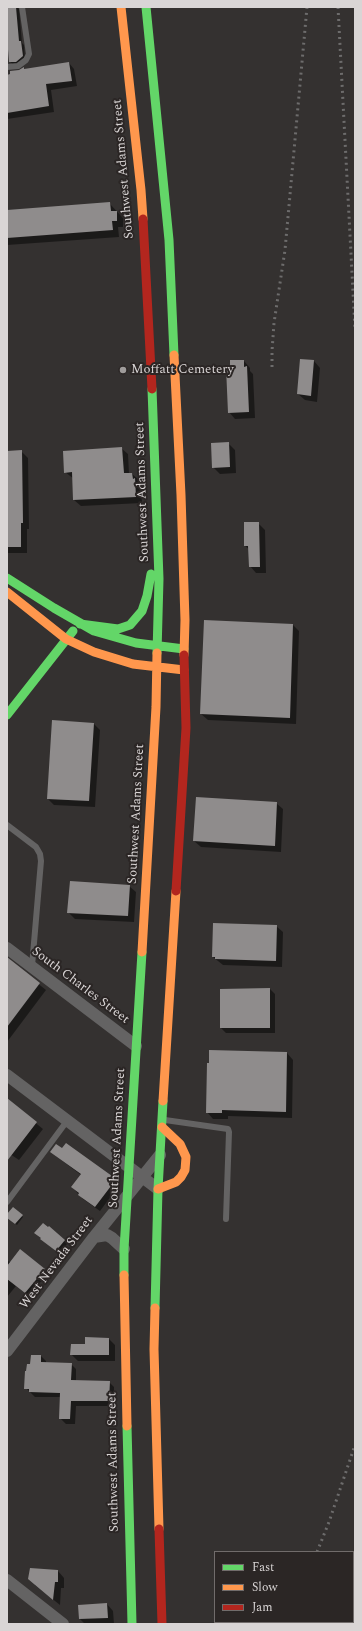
<!DOCTYPE html>
<style>
body{margin:0}
#map{position:relative;width:362px;height:1631px;overflow:hidden;background:#343130;font-family:Spectral,serif}
canvas{display:block}
.frame{position:absolute;inset:0;border:8px solid #d9d5d5;pointer-events:none}
.legend{position:absolute;left:214px;top:1551px;width:140px;height:72px;box-sizing:border-box;background:#2b2625;border:1px solid #716c6b;margin:0;padding:5px 7px;list-style:none;font-size:12px;color:#d9d5d5}
.legend li{display:flex;align-items:center;gap:8px;height:20px}
.legend b{width:20px;border:1px solid #716c6b}
</style>
<div id="map">
<canvas width="362" height="1631"></canvas>
<div class="frame"></div>
<ul class="legend">
<li><b style="height:5px;background:#63d668"></b>Fast</li>
<li><b style="height:5px;background:#ff974d"></b>Slow</li>
<li><b style="height:5px;background:#b3261e"></b>Jam</li>
</ul>
</div>
<script>
const ctx = document.querySelector('canvas').getContext('2d');
ctx.lineJoin = 'round';
function paint(path, color) {
  ctx.fillStyle = color;
  ctx.fill(path, 'evenodd');
}
function poly(rows) {
  const path = new Path2D();
  for (const r of rows) {
    path.moveTo(r[0], r[1]);
    for (let i = 2; i < r.length; i += 2) path.lineTo(r[i], r[i + 1]);
  }
  return path;
}
function stroke(path, color, width, dash) {
  ctx.strokeStyle = color;
  ctx.lineWidth = width;
  ctx.lineCap = dash ? 'butt' : 'round';
  ctx.setLineDash(dash || []);
  ctx.stroke(path);
}
function write(font, color, halo, rows, align = 'center') {
  ctx.font = font + ' Spectral,serif';
  ctx.lineWidth = 4;
  ctx.setLineDash([]);
  ctx.textBaseline = 'middle';
  ctx.strokeStyle = halo;
  ctx.fillStyle = color;
  for (const [text, x, y, turn = 0] of rows) {
    ctx.save();
    ctx.translate(x, y);
    ctx.rotate((+turn || 0) * Math.PI / 180);
    ctx.textAlign = isNaN(turn) ? turn : align;
    if (halo) ctx.strokeText(text, 0, 0);
    ctx.fillText(text, 0, 0);
    ctx.restore();
  }
}
const shadow = poly([
 [7,7,17,7,19,9,22,43,24,45,25,60,14,65,10,62,9,44,7,44],
 [69,63,74,69,77,86,51,90,54,112,7,119,7,76,24,69,25,70],
 [110,204,123,218,123,227,118,227,119,237,7,245,7,211],
 [244,361,250,368,250,371,253,374,255,418,235,419,229,412,231,368],
 [314,361,320,368,317,402,305,400,298,394],
 [228,443,235,450,236,473,220,474,213,467],
 [121,448,128,454,129,474,132,474,139,480,141,486,142,503,81,506,74,500,74,479,65,472],
 [21,451,28,458,29,529,27,529,27,553,7,553,7,452],
 [258,523,265,530,266,573,256,573,250,566,250,550,245,546],
 [293,625,299,631,296,724,208,720,201,714],
 [53,721,94,724,100,730,95,807,54,805,48,799],
 [276,803,283,809,281,852,201,847,194,841],
 [129,886,136,892,134,922,75,919,68,912],
 [276,926,283,932,282,967,223,965,213,957],
 [7,959,46,990,7,1042],
 [270,989,275,994,275,1033,226,1033,221,1028],
 [287,1053,293,1060,292,1118,228,1116,228,1119,213,1119,207,1112],
 [7,1100,43,1129,19,1160,7,1152],
 [62,1149,111,1177,116,1182,115,1191,100,1211,83,1199,72,1187,81,1175,56,1156],
 [13,1208,23,1217,17,1225,7,1217],
 [59,1236,67,1244,60,1253,41,1239],
 [21,1251,48,1273,29,1296,16,1286,7,1297,7,1262,8,1261,11,1263],
 [109,1339,115,1345,115,1361,78,1361,71,1354,86,1345],
 [32,1356,41,1356,46,1361,46,1363,71,1364,76,1369,76,1381,109,1382,114,1387,114,1406,76,1406,75,1424,66,1424,60,1418,61,1397,35,1397,26,1388,31,1365],
 [58,1571,64,1578,64,1588,61,1588,60,1605,35,1585],
 [107,1604,113,1611,114,1624,85,1624,79,1618]
]);
const building = poly([
 [7,7,16,7,19,41,21,41,23,56,16,62,9,62,7,37],
 [69,62,72,81,46,84,49,106,7,113,7,75,10,74,10,71,19,70,24,67,24,69],
 [110,202,111,211,117,211,117,221,112,221,113,230,7,238,7,210],
 [300,359,314,360,311,396,297,394],
 [230,360,244,360,244,367,247,366,249,412,228,413,226,367,230,367],
 [229,442,230,467,212,468,211,443],
 [122,447,124,473,132,473,133,479,135,478,136,497,73,500,72,472,64,473,63,451],
 [22,450,23,523,21,523,21,547,7,547,7,451],
 [244,522,259,522,260,567,249,567,248,546,244,546],
 [204,620,293,624,290,718,200,714],
 [52,720,94,723,89,801,47,799],
 [196,797,277,802,275,846,193,841],
 [70,881,130,885,128,916,67,913],
 [213,923,277,925,276,961,215,959,215,957,212,957],
 [7,957,40,983,7,1027],
 [270,988,270,1028,220,1028,220,989],
 [209,1050,287,1052,286,1112,222,1110,222,1113,206,1113,207,1063,209,1063],
 [7,1098,37,1122,7,1161],
 [66,1143,112,1176,111,1186,95,1207,78,1195,79,1193,71,1187,81,1174,50,1152,56,1144,62,1148],
 [13,1207,23,1215,15,1224,7,1218,7,1214],
 [43,1223,48,1227,49,1226,65,1240,56,1251,40,1239,41,1238,34,1233],
 [20,1249,45,1269,25,1293,7,1279,7,1266],
 [85,1337,109,1338,109,1355,70,1355,71,1344,85,1344],
 [31,1355,41,1355,41,1362,72,1363,71,1380,110,1381,109,1401,71,1401,70,1419,59,1419,60,1393,29,1392,29,1389,24,1389,25,1371,26,1371,27,1364,30,1364],
 [30,1568,58,1570,58,1582,55,1582,53,1600,28,1579],
 [107,1603,108,1618,79,1619,78,1605]
]);
const lane = poly([
 [7,67,18,66,26,60,29,54,22,7],
 [7,825,36,847,40,854,41,861,32,966],
 [165,1120,228,1129,229,1132,226,1219],
 [7,1202,67,1121]
]);
const street = poly([
 [7,948,136,1046],
 [7,1075,158,1189],
 [94,1237,107,1235,112,1238,124,1249],
 [7,1351,94,1237,160,1155],
 [7,1580,63,1624]
]);
const fast = poly([
 [146,7,169,240,174,355],
 [152,389,159,579,157,653],
 [7,578,54,608,94,631,136,643,184,649],
 [80,624,118,629,130,625,142,611,147,596,151,574],
 [7,715,73,631],
 [124,1275,124,1249,142,952],
 [155,1308,158,1189,163,1101],
 [127,1426,132,1624]
]);
const slow = poly([
 [121,7,141,190,143,219],
 [174,355,181,495,185,620,184,655],
 [7,592,66,639,94,652,133,664,184,670],
 [142,952,156,707,157,653],
 [163,1101,176,891],
 [158,1189,176,1182,181,1177,185,1170,186,1157,180,1144,162,1127],
 [124,1275,127,1426],
 [155,1308,154,1349,159,1529]
]);
const jam = poly([
 [143,219,152,389],
 [176,891,186,728,184,655],
 [159,1529,162,1624]
]);
const rail = poly([
 [338,7,355,330],
 [272,367,272,351,274,323,285,250,307,7],
 [317,1552,329,1522,355,1445],
 [353,1621,355,1617],
 [286,1624,287,1622]
]);
const markers = [
 [123,370,4,"#9f9c9b"]
];
const streetNames = [
 ["Southwest Adams Street",124,169,-95],
 ["Southwest Adams Street",143,492,-92],
 ["Southwest Adams Street",137,814,-87],
 ["South Charles Street",80,986,37],
 ["Southwest Adams Street",118,1138,-87],
 ["West Nevada Street",57,1263,-53],
 ["Southwest Adams Street",114,1462,-91]
];
const poiNames = [
 ["Moffatt Cemetery",131,370]
];
paint(shadow, '#0007');
paint(building, '#8f8c8c');
stroke(lane, '#646363', 6);
stroke(street, '#646363', 12);
stroke(fast, '#63d668', 9);
stroke(slow, '#ff974d', 9);
stroke(jam, '#b3261e', 9);
stroke(rail, '#6d6c6c', 3, [2, 4]);
for (const [x, y, r, color] of markers) {
  const dot = new Path2D();
  dot.arc(x, y, r, 0, 2 * Math.PI);
  ctx.fillStyle = color;
  ctx.fill(dot);
  stroke(dot, '#2b2625', 1.5);
}
write('13px', '#d9d5d5', '#2b2625', streetNames);
write('13px', '#d9d5d5', '#2b2625', poiNames, 'left');
</script>
